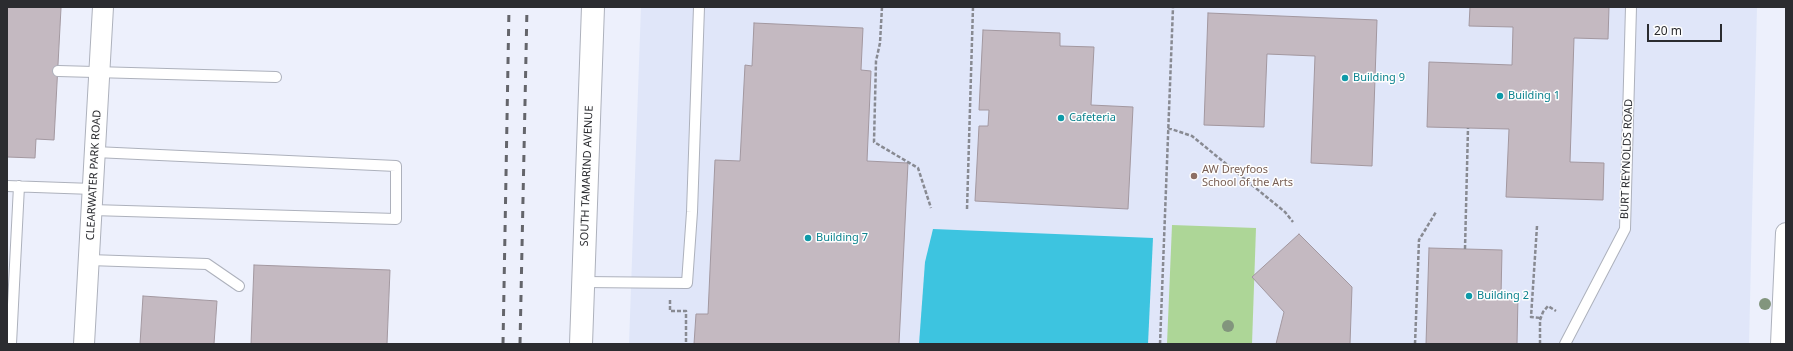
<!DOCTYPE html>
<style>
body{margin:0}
#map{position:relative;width:1793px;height:351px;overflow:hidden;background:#edf0fc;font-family:"Noto Sans",sans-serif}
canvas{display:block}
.frame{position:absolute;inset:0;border:8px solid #2b2c30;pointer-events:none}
.scale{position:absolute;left:1647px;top:24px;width:75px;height:18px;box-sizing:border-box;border:2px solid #2b2c30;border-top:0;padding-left:5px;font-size:12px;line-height:14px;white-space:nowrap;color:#2b2c30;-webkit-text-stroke:3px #fefefe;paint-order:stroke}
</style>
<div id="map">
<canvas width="1793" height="351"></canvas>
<div class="frame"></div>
<div class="scale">20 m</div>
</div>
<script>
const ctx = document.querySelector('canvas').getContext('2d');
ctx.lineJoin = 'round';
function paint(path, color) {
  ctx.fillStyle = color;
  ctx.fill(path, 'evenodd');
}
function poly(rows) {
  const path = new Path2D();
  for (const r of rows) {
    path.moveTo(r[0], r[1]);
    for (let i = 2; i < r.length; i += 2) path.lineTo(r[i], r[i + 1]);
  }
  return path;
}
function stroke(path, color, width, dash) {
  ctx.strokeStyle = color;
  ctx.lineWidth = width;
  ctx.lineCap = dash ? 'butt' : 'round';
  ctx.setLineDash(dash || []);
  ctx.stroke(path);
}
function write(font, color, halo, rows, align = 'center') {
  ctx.font = font + ' "Noto Sans",sans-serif';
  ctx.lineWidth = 3;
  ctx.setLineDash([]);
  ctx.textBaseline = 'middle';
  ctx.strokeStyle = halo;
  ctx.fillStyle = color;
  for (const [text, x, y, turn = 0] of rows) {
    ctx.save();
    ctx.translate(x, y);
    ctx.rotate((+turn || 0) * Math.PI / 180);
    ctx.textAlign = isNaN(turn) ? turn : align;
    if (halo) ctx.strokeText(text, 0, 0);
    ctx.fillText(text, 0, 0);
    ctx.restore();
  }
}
const built = poly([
 [641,7,1757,7,1749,344,629,344]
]);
const green = poly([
 [1172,225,1256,228,1252,344,1167,344]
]);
const water = poly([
 [933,229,1153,238,1148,344,919,344,925,262]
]);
const building = poly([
 [7,7,59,7,61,8,54,140,36,139,35,158,7,157,7,7],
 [1470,7,1609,7,1608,39,1574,38,1570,162,1604,163,1603,200,1506,197,1509,129,1427,127,1429,62,1512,65,1513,27,1469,26,1470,7],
 [1208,13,1377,20,1372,166,1311,163,1315,56,1267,54,1264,127,1204,125,1208,13],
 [754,23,863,28,861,70,871,71,867,161,908,163,899,344,694,344,696,314,708,314,715,160,740,161,745,65,752,66,754,23],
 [983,30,1060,33,1060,46,1094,47,1091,105,1133,107,1128,209,975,201,979,126,988,126,989,110,979,110,983,30],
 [1299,234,1352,287,1350,344,1276,344,1284,312,1252,277,1299,234],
 [1429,248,1502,250,1501,296,1518,296,1517,344,1426,344,1429,248],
 [254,265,390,270,387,344,251,344,254,265],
 [143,296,217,301,214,344,140,344,143,296]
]);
const path = poly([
 [882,7,880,43,876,61,874,142,918,168,931,208],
 [1168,128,1192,136,1285,212,1293,222],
 [967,209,973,7],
 [1537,226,1531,317,1541,318],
 [1465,249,1468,128],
 [670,300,670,311,686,311,686,344],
 [1160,344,1173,7],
 [1415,344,1419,240,1436,212],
 [1540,344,1540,320,1543,312,1548,306,1556,311]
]);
const lane = poly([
 [58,71,276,77],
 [7,186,93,189],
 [92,210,396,219,396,166,95,152],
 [89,260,207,264,239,286],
 [583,282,687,283,692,212,699,7],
 [11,344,19,186],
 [1565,344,1625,229,1631,7]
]);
const street = poly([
 [84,344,103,7],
 [1781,344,1786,233]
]);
const secondary = poly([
 [581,344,593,7]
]);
const rail = poly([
 [503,344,509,7],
 [520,344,527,7]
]);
const trees = [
 [1765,304],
 [1228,326]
];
const markers = [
 [1345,78,4,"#0f9aa8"],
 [1500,96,4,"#0f9aa8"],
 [1061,118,4,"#0f9aa8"],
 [1194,176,4,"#8d6e63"],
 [808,238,4,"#0f9aa8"],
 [1469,296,4,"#0f9aa8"]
];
const cultureNames = [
 ["Building 9",1353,78],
 ["Building 1",1508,96],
 ["Cafeteria",1069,118],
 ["Building 7",816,238],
 ["Building 2",1477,296]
];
const streetNames = [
 ["BURT REYNOLDS ROAD",1627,159,-88],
 ["CLEARWATER PARK ROAD",94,175,-87],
 ["SOUTH TAMARIND AVENUE",587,176,-88]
];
const educationNames = [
 ["AW Dreyfoos",1202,170],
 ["School of the Arts",1202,183]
];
paint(built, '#e0e6f9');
paint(green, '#add697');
paint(water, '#3dc4e0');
paint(building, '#c4b9c1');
stroke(building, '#a398a0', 1);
stroke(lane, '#adb1bc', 12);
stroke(street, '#adb1bc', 22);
stroke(secondary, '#adb1bc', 24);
stroke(path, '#888a92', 2.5, [4, 2]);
stroke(lane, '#fff', 10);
stroke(street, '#fff', 20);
stroke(secondary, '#fff', 22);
stroke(rail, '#64656b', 3, [7, 7]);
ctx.fillStyle = '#82957d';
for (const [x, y] of trees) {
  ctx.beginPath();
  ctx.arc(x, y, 6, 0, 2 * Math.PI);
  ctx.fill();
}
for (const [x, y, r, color] of markers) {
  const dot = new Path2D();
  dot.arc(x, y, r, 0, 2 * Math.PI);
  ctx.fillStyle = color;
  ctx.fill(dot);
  stroke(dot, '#fefefe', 1.5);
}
write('11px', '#0d838f', '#fefefe', cultureNames, 'left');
write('11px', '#2b2c30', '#fefefe', streetNames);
write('11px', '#785e54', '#fefefe', educationNames, 'left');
</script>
